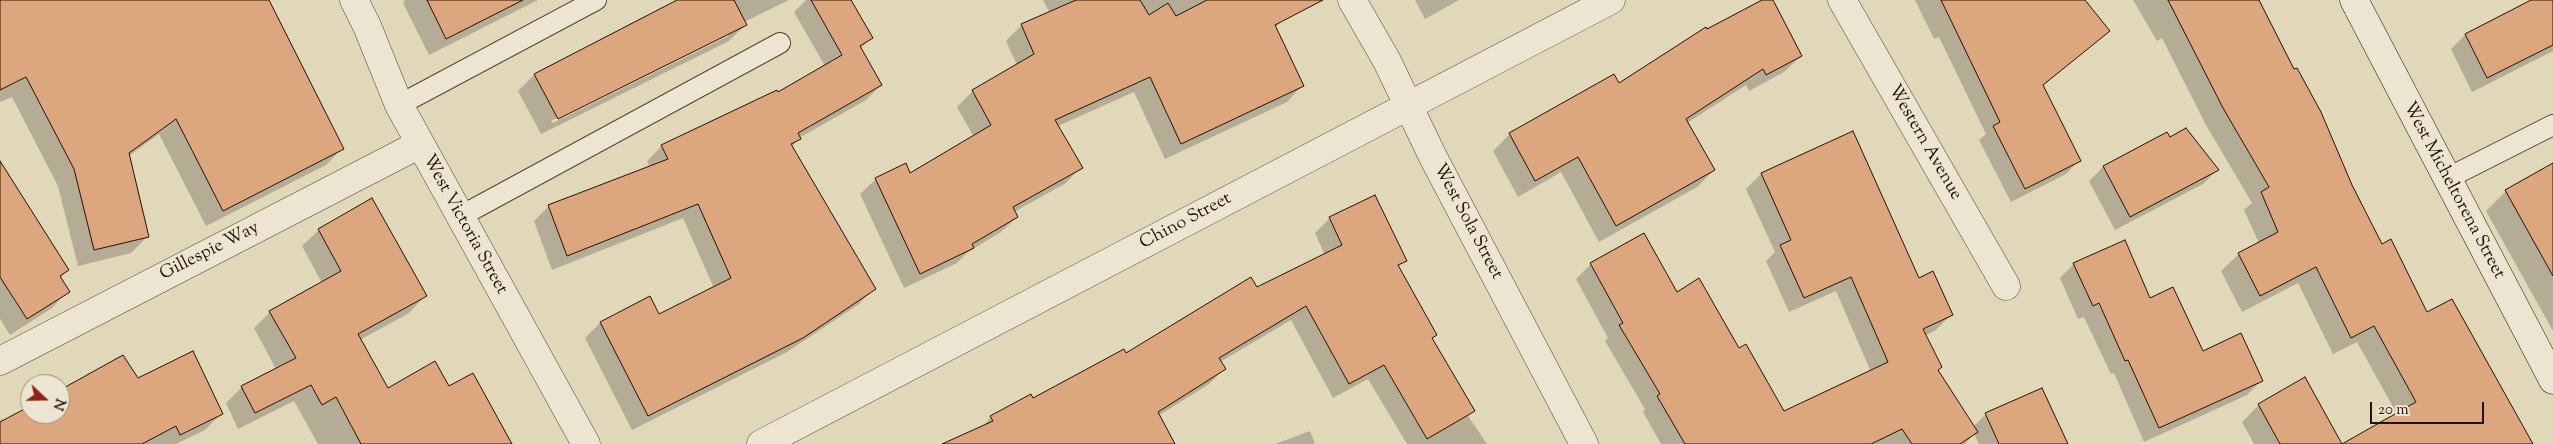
<!DOCTYPE html>
<style>
body{margin:0}
#map{position:relative;width:2553px;height:444px;overflow:hidden;background:#e1d7b9;font-family:"Sorts Mill Goudy",serif}
canvas{display:block}
.north{position:absolute;left:20px;top:374px;width:50px;height:50px;box-sizing:border-box;background:#ece5d2;border:1px solid #9e907e;border-radius:50%;rotate:111deg;font-size:14px;font-weight:700;line-height:20px;text-align:center;color:#281100}
.north::after{content:'';display:block;margin:auto;width:18px;height:22px;background:#8f2418;clip-path:polygon(50% 0,100% 100%,50% 72%,0 100%)}
.scale{position:absolute;left:2370px;top:402px;width:114px;height:22px;box-sizing:border-box;border:2px solid #281100;border-top:0;padding-left:6px;font-size:15px;line-height:18px;white-space:nowrap;color:#281100;-webkit-text-stroke:4px #ece5d2;paint-order:stroke}
</style>
<div id="map">
<canvas width="2553" height="444"></canvas>
<div class="north">N</div>
<div class="scale">20 m</div>
</div>
<script>
const ctx = document.querySelector('canvas').getContext('2d');
ctx.lineJoin = 'round';
function paint(path, color) {
  ctx.fillStyle = color;
  ctx.fill(path, 'evenodd');
}
function poly(rows) {
  const path = new Path2D();
  for (const r of rows) {
    path.moveTo(r[0], r[1]);
    for (let i = 2; i < r.length; i += 2) path.lineTo(r[i], r[i + 1]);
  }
  return path;
}
function stroke(path, color, width, dash) {
  ctx.strokeStyle = color;
  ctx.lineWidth = width;
  ctx.lineCap = dash ? 'butt' : 'round';
  ctx.setLineDash(dash || []);
  ctx.stroke(path);
}
function write(font, color, halo, rows, align = 'center') {
  ctx.font = font + ' "Sorts Mill Goudy",serif';
  ctx.lineWidth = 4;
  ctx.setLineDash([]);
  ctx.textBaseline = 'middle';
  ctx.strokeStyle = halo;
  ctx.fillStyle = color;
  for (const [text, x, y, turn = 0] of rows) {
    ctx.save();
    ctx.translate(x, y);
    ctx.rotate((+turn || 0) * Math.PI / 180);
    ctx.textAlign = isNaN(turn) ? turn : align;
    if (halo) ctx.strokeText(text, 0, 0);
    ctx.fillText(text, 0, 0);
    ctx.restore();
  }
}
const shadow = poly([
 [0,0,261,0,342,148,326,165,206,226,159,134,129,156,147,237,131,253,78,266,58,186,12,97,0,102],
 [405,0,538,0,429,55,403,3],
 [681,0,789,0,744,22,745,25,729,41,541,134,518,91,534,75],
 [728,33,728,36,553,123,551,121],
 [806,0,849,0,871,38,860,49,881,85,866,100,799,138,791,148,874,289,859,304,787,352,632,430,585,338,600,323,649,298,658,316,714,288,683,218,552,270,534,221,549,206,650,167,647,161,662,146,778,94,825,66,794,12],
 [1043,0,1273,0,1283,20,1275,28,1302,86,1287,102,1165,159,1134,92,1058,126,1081,167,1066,183,1014,212,1017,217,1001,232,968,252,957,263,904,288,860,194,876,179,910,175,974,137,957,107,973,91,1017,65,1006,41,1022,25,1050,13],
 [1415,0,1459,0,1425,19],
 [1765,0,1772,0,1801,56,1784,72,1749,91,1746,85,1687,123,1714,170,1697,187,1599,242,1561,172,1518,197,1493,151,1510,134,1619,85,1707,31],
 [1915,0,2083,0,2108,31,2042,86,2079,160,2066,174,2011,202,1979,140,1986,134,1939,37,1934,39],
 [2133,0,2257,0,2382,246,2427,314,2531,444,2344,444,2397,414,2357,342,2333,354,2298,283,2242,312,2221,271,2239,254,2259,243,2244,210,2252,203,2206,125,2162,38,2157,41],
 [2534,0,2553,0,2553,51,2472,92,2451,49,2465,35],
 [1852,132,1918,279,1951,315,1936,330,1924,336,1937,371,1973,427,1986,414,2061,444,1979,444,1974,434,1965,444,1661,444,1643,412,1645,409,1605,341,1608,338,1576,279,1591,264,1676,293,1739,350,1784,412,1871,372,1836,291,1789,312,1766,261,1775,252,1746,189,1761,174],
 [2169,139,2217,170,2203,184,2115,230,2089,181,2103,167],
 [0,163,68,270,60,278,68,291,52,308,10,335,0,319],
 [2553,165,2553,331,2486,211,2506,191],
 [1330,218,1405,260,1398,267,1436,335,1432,339,1474,411,1468,416,1487,444,1407,444,1368,379,1333,398,1291,320,1220,362,1224,369,1209,384,1158,416,1173,444,945,444,981,428,991,417,1033,400,1126,355,1325,255,1315,233],
 [319,230,425,296,409,313,360,340,387,389,448,388,511,444,318,444,294,401,238,429,226,403,242,387,276,369,254,328,270,312,322,283,302,246],
 [2074,264,2202,352,2261,381,2247,395,2144,442,2114,373,2111,374,2084,317,2078,319,2060,278],
 [137,379,222,413,205,430,176,444,0,444,1,417,3,422,30,407,30,414,60,414,60,391],
 [2259,405,2340,444,2254,444,2242,422],
 [1310,431,1315,444,1275,444]
]);
const building = poly([
 [0,0,269,0,344,149,223,211,176,119,129,153,149,237,94,250,74,169,26,77,0,90,0,0],
 [427,0,523,0,446,39,427,0],
 [677,0,734,0,747,25,558,119,534,74,677,0],
 [811,0,851,0,873,38,860,46,882,85,798,133,801,139,791,144,876,289,803,338,648,416,600,322,650,296,659,314,731,278,698,204,567,256,548,205,668,159,661,145,777,90,778,92,842,55,811,0],
 [1076,0,1140,0,1149,15,1168,3,1176,16,1207,0,1323,0,1275,25,1304,86,1181,144,1150,77,1055,120,1083,168,1013,207,1018,217,972,244,974,248,920,274,875,178,906,163,910,173,991,125,972,90,1034,54,1021,24,1076,0],
 [1762,0,1773,0,1802,56,1766,75,1763,69,1686,119,1715,170,1616,226,1578,157,1535,181,1509,133,1614,74,1619,83,1706,27,1707,29,1762,0],
 [1941,0,2085,0,2110,31,2043,85,2081,161,2025,189,1993,126,2000,122,1941,0],
 [2168,0,2259,0,2294,69,2297,68,2321,112,2352,185,2382,244,2391,239,2427,312,2452,299,2533,444,2342,444,2416,402,2374,326,2351,338,2316,267,2260,296,2238,253,2278,232,2261,192,2269,187,2223,108,2168,0],
 [2531,0,2553,0,2553,45,2487,78,2465,34,2531,0],
 [2186,128,2219,170,2130,217,2103,166,2167,132,2170,137,2186,128],
 [1853,131,1919,278,1933,271,1953,315,1923,329,1942,367,1938,370,1978,432,1960,444,1912,444,1902,429,1871,444,1685,444,1657,396,1660,394,1619,325,1623,323,1590,263,1644,233,1677,292,1699,278,1739,348,1746,344,1784,411,1888,362,1851,277,1804,298,1780,245,1791,240,1761,173,1853,131],
 [0,161,69,270,60,276,70,292,27,319,0,277,0,161],
 [2553,163,2553,276,2505,190,2553,163],
 [1375,195,1407,261,1398,265,1437,335,1432,338,1475,411,1427,439,1384,365,1349,384,1306,306,1219,358,1226,369,1158,412,1175,444,942,444,993,421,990,416,1031,394,1033,398,1124,349,1126,353,1251,277,1257,287,1342,245,1329,217,1375,195],
 [372,198,427,296,358,334,388,388,435,361,449,386,473,373,512,444,361,444,336,397,322,405,311,385,255,413,241,386,296,358,269,311,341,271,318,229,372,198],
 [2125,240,2150,298,2173,287,2203,351,2241,333,2263,381,2159,428,2128,360,2125,361,2099,303,2093,306,2073,263,2125,240],
 [193,351,223,414,180,435,176,426,142,444,0,444,0,422,30,406,30,414,60,414,60,390,123,355,138,378,193,351],
 [2305,377,2342,444,2280,444,2258,404,2305,377],
 [2042,388,2068,444,1999,444,1985,413,2042,388]
]);
const lane = poly([
 [399,105,596,0],
 [2446,179,2553,125],
 [459,217,780,43]
]);
const street = poly([
 [354,0,367,26,399,105,586,444],
 [1352,0,1387,61,1433,157,1584,444],
 [1842,0,2006,286],
 [0,361,420,144],
 [761,444,1611,0]
]);
const secondary = poly([
 [2354,0,2553,380]
]);
const streetNames = [
 ["Western Avenue",1924,143,60],
 ["West Micheltorena Street",2453,191,62],
 ["Chino Street",1186,222,-28],
 ["West Sola Street",1467,222,62],
 ["West Victoria Street",464,225,61],
 ["Gillespie Way",210,252,-27]
];
paint(shadow, '#0003');
paint(building, '#dca67f');
stroke(building, '#281100', 1);
stroke(lane, '#56422e', 22);
stroke(street, '#56422e', 29);
stroke(secondary, '#281100', 29);
stroke(lane, '#ece5d2', 20);
stroke(street, '#ece5d2', 28);
stroke(secondary, '#ece5d2', 28);
write('18px', '#281100', '#ece5d2', streetNames);
</script>
